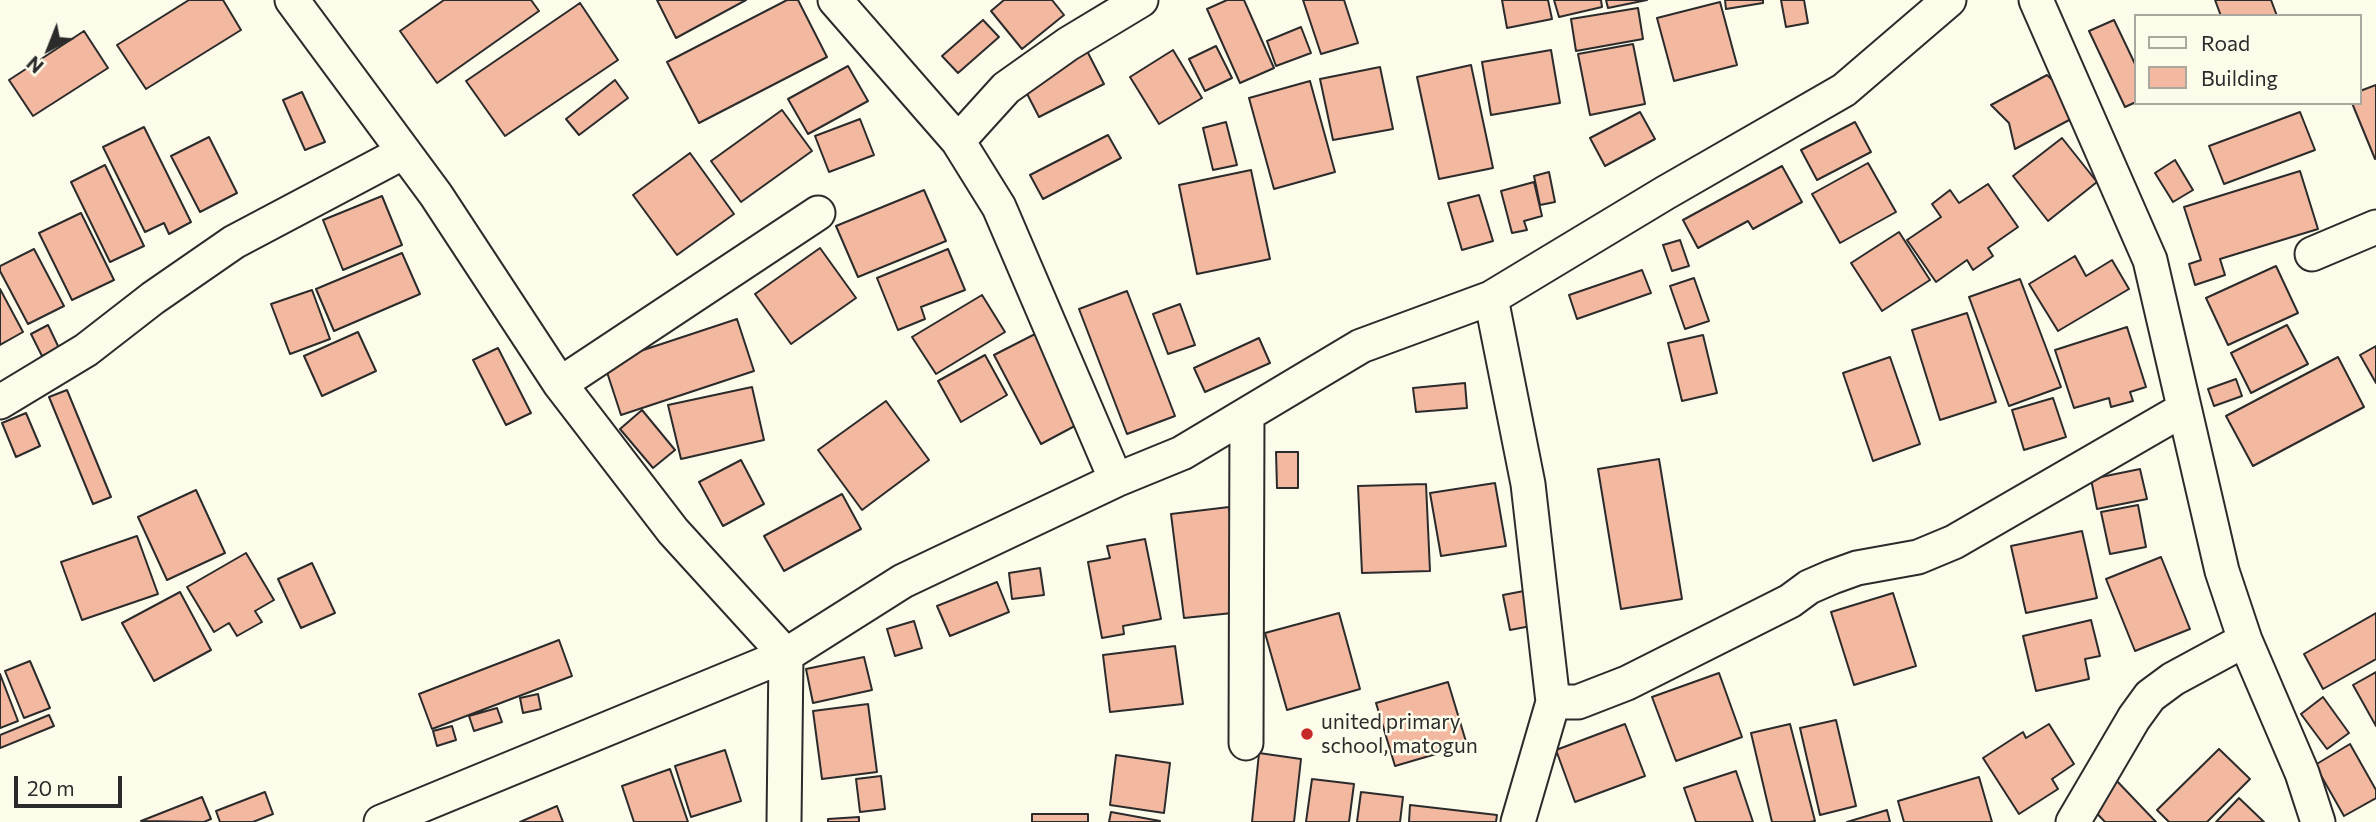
<!DOCTYPE html>
<style>
body{margin:0}
#map{position:relative;width:2376px;height:822px;overflow:hidden;background:#fdfbea;font-family:Commissioner,sans-serif}
canvas{display:block}
.legend{position:absolute;left:2134px;top:14px;width:228px;height:91px;box-sizing:border-box;background:#fdfbea;border:2px solid #a9a89e;margin:0;padding:9px 12px;list-style:none;font-size:21px;color:#2b2b2b}
.legend li{display:flex;align-items:center;gap:14px;height:35px}
.legend b{width:35px;border:2px solid #a9a89e}
.north{position:absolute;left:14px;top:14px;width:70px;height:70px;-webkit-text-stroke:5px #fdfbea;paint-order:stroke;rotate:222deg;font-size:19px;font-weight:700;line-height:28px;text-align:center;color:#2b2b2b}
.north::after{content:'';display:block;margin:auto;width:24px;height:32px;background:#2b2b2b;clip-path:polygon(50% 0,100% 100%,50% 72%,0 100%)}
.scale{position:absolute;left:14px;top:776px;width:108px;height:32px;box-sizing:border-box;border:4px solid #2b2b2b;border-top:0;padding-left:9px;font-size:21px;line-height:24px;white-space:nowrap;color:#2b2b2b;-webkit-text-stroke:5px #fdfbea;paint-order:stroke}
</style>
<div id="map">
<canvas width="2376" height="822"></canvas>
<ul class="legend">
<li><b style="height:9px;background:#fdfbea"></b>Road</li>
<li><b style="height:19px;background:#f2b8a0"></b>Building</li>
</ul>
<div class="north">N</div>
<div class="scale">20 m</div>
</div>
<script>
const ctx = document.querySelector('canvas').getContext('2d');
ctx.lineJoin = 'round';
function paint(path, color) {
  ctx.fillStyle = color;
  ctx.fill(path, 'evenodd');
}
function poly(rows) {
  const path = new Path2D();
  for (const r of rows) {
    path.moveTo(r[0], r[1]);
    for (let i = 2; i < r.length; i += 2) path.lineTo(r[i], r[i + 1]);
  }
  return path;
}
function stroke(path, color, width, dash) {
  ctx.strokeStyle = color;
  ctx.lineWidth = width;
  ctx.lineCap = dash ? 'butt' : 'round';
  ctx.setLineDash(dash || []);
  ctx.stroke(path);
}
function write(font, color, halo, rows, align = 'center') {
  ctx.font = font + ' Commissioner,sans-serif';
  ctx.lineWidth = 5;
  ctx.setLineDash([]);
  ctx.textBaseline = 'middle';
  ctx.strokeStyle = halo;
  ctx.fillStyle = color;
  for (const [text, x, y, turn = 0] of rows) {
    ctx.save();
    ctx.translate(x, y);
    ctx.rotate((+turn || 0) * Math.PI / 180);
    ctx.textAlign = isNaN(turn) ? turn : align;
    if (halo) ctx.strokeText(text, 0, 0);
    ctx.fillText(text, 0, 0);
    ctx.restore();
  }
}
const building = poly([
 [189,0,223,0,241,30,146,89,117,45,189,0],
 [444,0,531,0,539,11,437,83,400,31,444,0],
 [657,0,746,0,676,38,657,0],
 [787,0,798,0,827,57,699,123,667,62,787,0],
 [1004,0,1052,0,1064,15,1022,49,991,11,1004,0],
 [1227,0,1244,0,1274,68,1240,83,1207,9,1227,0],
 [1303,0,1344,0,1358,43,1321,54,1303,0],
 [1502,0,1548,0,1552,19,1507,28,1502,0],
 [1554,0,1601,0,1602,7,1559,17,1554,0],
 [1606,0,1647,0,1608,8,1606,0],
 [1725,0,1763,0,1763,3,1726,9,1725,0],
 [1781,0,1804,0,1808,23,1786,27,1781,0],
 [2215,0,2271,0,2277,16,2221,16,2215,0],
 [1720,2,1737,65,1674,81,1657,18,1720,2],
 [580,3,618,60,505,136,466,81,580,3],
 [1638,8,1643,39,1576,51,1571,19,1638,8],
 [983,20,999,37,958,73,942,56,983,20],
 [2114,20,2136,66,2136,102,2125,107,2089,31,2114,20],
 [1301,27,1311,53,1276,66,1267,41,1301,27],
 [84,31,108,68,33,116,9,80,84,31],
 [1633,44,1645,104,1590,115,1578,54,1633,44],
 [1216,46,1232,78,1205,91,1189,59,1216,46],
 [1086,49,1104,84,1039,117,1021,82,1086,49],
 [1173,50,1202,98,1159,124,1130,77,1173,50],
 [1551,50,1560,103,1491,115,1482,62,1551,50],
 [1471,65,1493,168,1439,179,1417,77,1471,65],
 [848,66,868,101,808,134,788,99,848,66],
 [1380,67,1393,129,1333,140,1320,79,1380,67],
 [2047,75,2066,93,2071,119,2015,149,2009,123,1991,105,2047,75],
 [615,80,628,98,579,135,566,119,615,80],
 [1310,81,1335,172,1274,189,1249,98,1310,81],
 [2376,85,2376,158,2375,159,2352,103,2360,103,2360,91,2376,85],
 [302,92,325,142,305,150,283,100,302,92],
 [782,110,812,151,741,202,711,161,782,110],
 [1640,112,1655,139,1605,166,1590,138,1640,112],
 [2300,112,2315,150,2224,184,2209,146,2300,112],
 [860,119,874,155,829,172,815,136,860,119],
 [1226,122,1237,165,1213,170,1203,128,1226,122],
 [1855,122,1871,152,1817,180,1801,150,1855,122],
 [144,127,191,222,169,234,164,223,145,232,103,147,144,127],
 [1108,135,1121,158,1043,199,1030,175,1108,135],
 [209,137,237,193,200,212,171,156,209,137],
 [2062,138,2097,182,2048,221,2013,176,2062,138],
 [690,153,734,214,677,255,633,195,690,153],
 [2175,160,2193,190,2173,202,2155,173,2175,160],
 [1868,163,1896,212,1840,243,1812,194,1868,163],
 [105,165,144,246,110,262,71,182,105,165],
 [1782,166,1802,202,1753,229,1748,221,1698,248,1683,220,1782,166],
 [1251,170,1270,259,1197,274,1179,185,1251,170],
 [2300,171,2318,229,2220,259,2225,275,2195,285,2189,264,2201,260,2184,207,2300,171],
 [1549,172,1555,202,1540,205,1534,176,1549,172],
 [1534,182,1542,216,1524,221,1527,230,1512,233,1501,191,1534,182],
 [1988,184,2018,227,1988,248,1993,256,1973,270,1967,260,1936,282,1907,240,1941,217,1932,204,1950,190,1959,203,1988,184],
 [924,190,946,241,858,277,836,226,924,190],
 [1479,195,1493,241,1462,250,1448,203,1479,195],
 [382,196,402,245,343,270,323,220,382,196],
 [81,213,114,280,72,300,39,233,81,213],
 [1899,232,1930,280,1882,311,1851,263,1899,232],
 [1680,240,1689,266,1672,271,1663,245,1680,240],
 [820,248,856,298,791,344,755,294,820,248],
 [34,249,64,306,28,324,0,271,0,266,34,249],
 [948,249,965,290,921,307,925,319,898,330,877,278,948,249],
 [402,253,420,294,334,331,316,289,402,253],
 [2075,256,2086,276,2112,260,2129,289,2058,331,2029,284,2075,256],
 [2276,266,2298,313,2228,345,2206,298,2276,266],
 [1642,270,1651,293,1577,319,1569,295,1642,270],
 [1694,278,1709,321,1685,329,1670,286,1694,278],
 [2020,279,2061,387,2009,406,1969,297,2020,279],
 [0,289,23,332,0,345,0,289],
 [312,290,330,339,290,354,271,304,312,290],
 [1127,291,1175,416,1127,434,1079,309,1127,291],
 [982,295,1005,332,936,374,912,337,982,295],
 [1180,304,1195,345,1168,354,1153,314,1180,304],
 [1967,313,1996,402,1940,420,1912,330,1967,313],
 [737,319,754,371,621,415,604,363,737,319],
 [48,325,59,348,42,356,31,334,48,325],
 [2287,325,2308,364,2251,393,2231,353,2287,325],
 [2127,327,2146,387,2130,392,2133,401,2111,407,2109,398,2074,408,2055,350,2127,327],
 [358,332,376,371,322,396,304,356,358,332],
 [1039,332,1086,420,1041,444,994,355,1039,332],
 [1703,335,1717,393,1682,401,1668,343,1703,335],
 [1259,338,1270,363,1205,392,1194,368,1259,338],
 [2376,346,2376,383,2360,355,2376,346],
 [498,348,531,413,506,425,473,360,498,348],
 [985,355,1007,395,961,422,938,381,985,355],
 [1890,357,1920,444,1873,461,1843,373,1890,357],
 [2338,357,2364,407,2253,466,2226,416,2338,357],
 [2236,379,2242,396,2214,406,2208,389,2236,379],
 [1465,383,1467,408,1416,412,1413,388,1465,383],
 [752,387,764,440,681,459,668,405,752,387],
 [67,390,111,497,93,504,49,397,67,390],
 [2053,398,2066,437,2024,450,2012,410,2053,398],
 [886,401,929,460,862,510,818,450,886,401],
 [642,410,675,450,653,468,620,429,642,410],
 [26,413,40,446,16,457,2,423,26,413],
 [1276,452,1298,452,1298,488,1277,488,1276,452],
 [1659,459,1682,599,1621,609,1598,469,1659,459],
 [741,460,764,504,723,526,699,482,741,460],
 [2140,469,2147,499,2097,509,2091,479,2140,469],
 [1495,483,1506,546,1441,556,1430,493,1495,483],
 [1426,484,1430,571,1362,573,1358,486,1426,484],
 [196,490,225,553,167,580,138,517,196,490],
 [842,494,861,529,784,571,764,536,842,494],
 [2138,505,2146,547,2110,554,2101,512,2138,505],
 [1229,507,1242,612,1184,618,1171,514,1229,507],
 [2082,531,2097,598,2026,613,2011,546,2082,531],
 [137,536,158,594,82,620,61,562,137,536],
 [1145,539,1161,619,1123,626,1124,634,1102,638,1088,562,1110,558,1107,546,1145,539],
 [246,553,274,600,255,611,262,622,237,636,229,623,214,632,187,587,246,553],
 [2161,557,2190,629,2135,651,2106,579,2161,557],
 [312,563,335,613,301,628,278,579,312,563],
 [1040,568,1044,595,1012,599,1009,573,1040,568],
 [997,582,1009,612,950,636,937,606,997,582],
 [1529,590,1536,625,1510,630,1503,595,1529,590],
 [180,592,211,650,154,681,122,623,180,592],
 [1893,593,1916,666,1854,685,1831,612,1893,593],
 [1339,613,1360,689,1287,710,1265,633,1339,613],
 [2376,613,2376,659,2323,689,2304,654,2376,613],
 [2091,620,2100,656,2085,659,2089,679,2036,691,2023,636,2091,620],
 [914,621,922,648,895,656,887,629,914,621],
 [559,640,572,676,432,729,419,694,559,640],
 [1175,646,1183,704,1110,712,1103,655,1175,646],
 [864,657,872,690,813,703,806,669,864,657],
 [30,661,50,708,24,718,5,671,30,661],
 [2376,672,2376,726,2353,685,2376,672],
 [1719,673,1742,737,1676,761,1652,697,1719,673],
 [0,674,18,721,0,728,0,674],
 [1448,682,1467,745,1395,766,1376,703,1448,682],
 [538,694,541,709,523,713,520,698,538,694],
 [2323,697,2349,733,2327,749,2301,714,2323,697],
 [868,704,877,772,822,779,813,711,868,704],
 [497,708,502,722,474,731,469,716,497,708],
 [49,715,54,726,0,748,0,735,49,715],
 [1836,720,1856,806,1820,815,1800,728,1836,720],
 [1625,724,1645,776,1575,802,1556,750,1625,724],
 [1790,724,1815,821,1810,822,1772,822,1751,733,1790,724],
 [2049,724,2074,764,2052,779,2058,789,2019,814,1983,758,2023,732,2026,738,2049,724],
 [452,726,456,740,437,746,433,731,452,726],
 [2350,744,2376,790,2376,798,2344,816,2315,765,2350,744],
 [2219,749,2250,779,2207,822,2169,822,2157,810,2219,749],
 [725,750,741,801,691,817,675,766,725,750],
 [1259,753,1301,759,1294,822,1252,822,1259,753],
 [1116,755,1170,763,1164,813,1110,805,1116,755],
 [670,769,688,822,634,822,622,786,670,769],
 [1736,771,1753,822,1696,822,1684,788,1736,771],
 [881,776,885,809,860,812,856,779,881,776],
 [1979,777,1992,822,1904,822,1898,801,1979,777],
 [1312,779,1354,784,1349,822,1306,822,1312,779],
 [2115,779,2156,822,2105,822,2088,804,2115,779],
 [265,792,273,814,253,822,220,822,216,811,265,792],
 [1361,792,1403,797,1400,822,1357,822,1361,792],
 [202,797,211,819,204,822,141,821,202,797],
 [2239,798,2264,822,2216,822,2239,798],
 [1410,805,1497,815,1496,822,1409,822,1410,805],
 [557,806,563,822,520,822,557,806],
 [1887,810,1890,822,1847,822,1887,810],
 [1111,812,1160,821,1159,822,1109,822,1111,812],
 [1032,814,1088,814,1088,822,1032,822,1032,814],
 [859,817,859,822,828,822,828,819,859,817]
]);
const street = poly([
 [292,0,436,195,560,384,673,531,786,655,784,822],
 [835,0,958,141,999,207,1116,480],
 [2036,0,2150,260,2222,571,2245,640,2302,773,2318,822],
 [958,141,1006,88,1068,44,1141,0],
 [2312,254,2376,227],
 [1491,298,1528,484,1553,702,1518,822],
 [560,384,818,213],
 [0,402,86,350,153,298,234,242,404,152],
 [1553,702,1578,702,1627,683,1790,601,1809,587,1832,577,1857,568,1918,557,1954,542,2184,409],
 [1246,743,1247,415],
 [381,822,786,655,903,581,1116,480,1182,453,1361,346,1491,298,1665,193,1844,90,1949,0],
 [2073,822,2134,718,2150,696,2173,679,2245,640]
]);
const markers = [
 [1307,734,7,"#c62828"]
];
const poiNames = [
 ["united primary",1321,722],
 ["school, matogun",1321,746]
];
paint(building, '#f2b8a0');
stroke(building, '#2b2b2b', 2);
stroke(street, '#2b2b2b', 37);
stroke(street, '#fdfbea', 33);
for (const [x, y, r, color] of markers) {
  const dot = new Path2D();
  dot.arc(x, y, r, 0, 2 * Math.PI);
  ctx.fillStyle = color;
  ctx.fill(dot);
  stroke(dot, '#fdfbea', 2.5);
}
write('21px', '#2b2b2b', '#fdfbea', poiNames, 'left');
</script>
